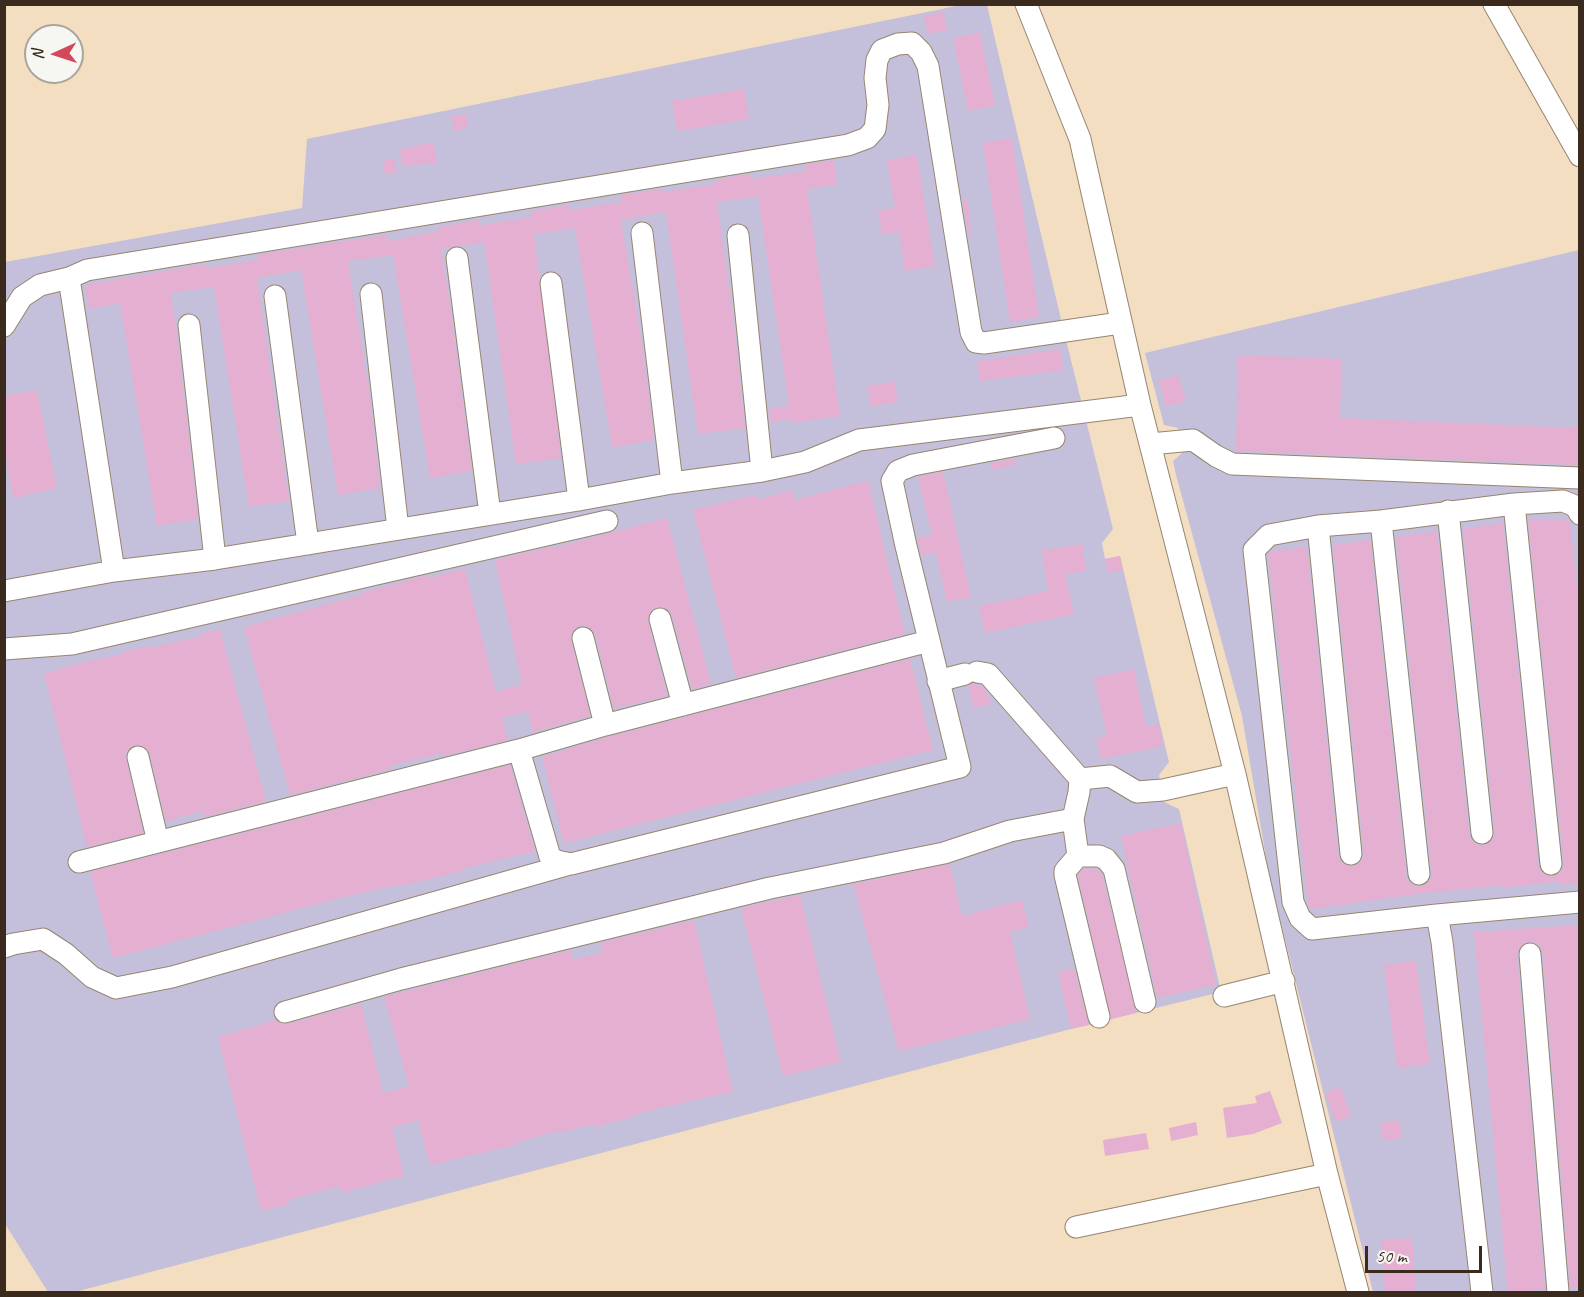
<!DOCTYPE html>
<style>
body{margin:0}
#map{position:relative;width:1584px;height:1297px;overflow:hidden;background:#f3dec1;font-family:Caveat,sans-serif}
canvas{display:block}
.frame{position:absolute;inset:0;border:6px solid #3b2a1e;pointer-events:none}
.north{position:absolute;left:24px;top:24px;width:60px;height:60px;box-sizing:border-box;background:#f6f6f2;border:2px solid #aba49d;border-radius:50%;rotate:267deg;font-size:16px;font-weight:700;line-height:24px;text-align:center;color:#3b2a1e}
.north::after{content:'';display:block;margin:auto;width:21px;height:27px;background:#d1495b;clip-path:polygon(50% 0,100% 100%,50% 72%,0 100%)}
.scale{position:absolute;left:1365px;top:1246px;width:117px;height:27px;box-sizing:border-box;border:3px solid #3b2a1e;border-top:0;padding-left:8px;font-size:18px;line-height:21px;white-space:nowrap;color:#3b2a1e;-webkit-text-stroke:4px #f6f6f2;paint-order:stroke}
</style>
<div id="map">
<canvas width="1584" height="1297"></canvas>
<div class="frame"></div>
<div class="north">N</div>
<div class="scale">50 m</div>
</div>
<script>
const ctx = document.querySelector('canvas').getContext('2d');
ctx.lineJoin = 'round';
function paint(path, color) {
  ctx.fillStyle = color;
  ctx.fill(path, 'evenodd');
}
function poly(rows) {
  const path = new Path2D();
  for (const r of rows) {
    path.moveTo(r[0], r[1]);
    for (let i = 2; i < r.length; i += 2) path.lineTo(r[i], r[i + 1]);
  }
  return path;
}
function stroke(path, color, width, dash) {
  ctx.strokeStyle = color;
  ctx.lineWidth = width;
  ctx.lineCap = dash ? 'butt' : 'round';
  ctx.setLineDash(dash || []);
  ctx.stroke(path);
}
const industrial = poly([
 [961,5,987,5,1064,332,1113,529,1102,543,1105,559,1120,556,1169,762,1159,775,1164,802,1179,809,1221,992,1071,1029,75,1292,48,1292,5,1224,5,262,302,208,307,139],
 [1579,250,1579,1292,1373,1292,1269,875,1242,716,1176,475,1173,461,1183,452,1178,428,1164,425,1145,353]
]);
const building = poly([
 [943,12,947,30,928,34,924,16],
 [980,32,995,105,968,111,953,38],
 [744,89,749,119,677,131,672,101],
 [466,114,468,128,454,131,451,116],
 [1012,138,1039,317,1010,322,983,143],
 [433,142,437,163,402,166,400,150],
 [917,155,935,266,905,271,899,232,882,234,878,210,895,208,887,160],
 [395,159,397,172,385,174,383,161],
 [834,160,837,184,807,189,840,416,791,423,791,419,770,422,769,409,789,406,758,196,717,202,734,325,745,428,698,434,666,212,621,220,643,351,654,440,612,447,575,228,534,234,561,458,516,464,484,242,441,249,450,305,472,471,430,478,393,255,348,261,369,391,380,488,338,495,301,270,257,278,289,501,249,507,214,287,171,293,176,327,198,519,157,526,120,303,89,309,85,285,206,264,207,268,258,260,257,255,345,241,387,235,388,241,439,231,438,227,479,220,480,225,532,217,531,211,570,205,570,210,622,202,621,195,661,189,662,192,716,184,716,180,750,174,751,179,806,171,805,165],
 [963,200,968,200,971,232,968,233],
 [1060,349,1063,370,980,381,977,361],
 [1238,355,1342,359,1340,418,1580,428,1580,465,1236,451],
 [1178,375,1186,401,1166,406,1159,381],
 [895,382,898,402,870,406,868,386],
 [37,390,57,488,13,498,4,445,4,396],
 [1014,459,1015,465,992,470,991,463],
 [943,472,971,597,947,602,936,553,921,555,917,538,932,535,918,477],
 [868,481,905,634,736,678,693,510,755,495,756,500,792,490,794,500],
 [667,518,711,684,692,689,672,615,669,610,657,607,651,610,648,622,667,696,614,708,595,634,587,626,579,626,571,634,571,641,590,716,533,732,528,711,502,718,508,740,443,756,442,753,390,766,391,769,290,795,244,627,364,594,364,592,405,582,404,581,428,575,429,578,465,569,496,692,522,684,495,560,554,546,554,548],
 [1528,519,1569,520,1570,522,1580,616,1580,883,1560,885,1559,881,1502,888,1502,885,1418,894,1310,909,1308,904,1268,554,1271,551,1307,547,1338,855,1340,861,1345,865,1353,867,1362,860,1364,853,1333,545,1370,540,1406,875,1408,881,1413,885,1421,887,1430,880,1432,873,1396,537,1437,531,1469,834,1471,840,1476,844,1484,846,1493,839,1495,832,1463,529,1503,523,1538,865,1540,871,1545,875,1553,877,1562,870,1564,863],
 [1082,544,1086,571,1065,574,1074,614,985,633,979,606,1048,591,1042,550],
 [1120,556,1123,570,1108,573,1105,559],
 [220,629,266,801,205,817,203,811,166,821,150,754,142,745,135,745,126,753,126,759,143,833,87,847,44,674,85,662,123,654,123,652,148,646,148,648,199,637,198,635],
 [910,659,933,750,564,843,542,757,608,737],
 [1134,669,1146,727,1159,724,1163,746,1101,759,1096,738,1107,736,1094,678],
 [973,684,981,686,988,694,991,704,974,708,968,686],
 [510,765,535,852,509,857,463,869,463,871,397,887,397,885,344,897,113,958,90,872],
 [1181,823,1216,985,1157,998,1121,836],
 [950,864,962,916,1022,900,1029,927,1010,932,1030,1019,899,1051,853,884],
 [1089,869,1098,869,1102,875,1136,1013,1111,1019,1078,875,1082,870],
 [800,895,841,1062,783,1076,741,908],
 [694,920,733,1092,664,1107,634,1115,634,1117,593,1127,593,1124,558,1133,557,1131,515,1143,515,1145,430,1165,418,1120,392,1128,404,1176,341,1193,339,1186,288,1200,290,1204,261,1211,218,1037,276,1020,281,1024,288,1024,361,1004,383,1093,409,1086,384,997,571,950,573,960,603,952,600,943],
 [1580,925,1580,1286,1570,1287,1543,953,1541,947,1536,943,1528,941,1519,948,1517,955,1545,1289,1508,1293,1474,932],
 [1416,961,1430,1064,1397,1068,1384,965],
 [1074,969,1089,1025,1071,1029,1058,972],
 [1340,1087,1351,1116,1336,1122,1325,1093],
 [1270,1091,1282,1123,1253,1134,1227,1138,1223,1108,1257,1103,1255,1096],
 [1400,1121,1402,1138,1383,1140,1380,1123],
 [1196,1122,1198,1135,1171,1141,1169,1128],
 [1146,1133,1149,1149,1105,1156,1103,1140],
 [1412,1238,1416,1293,1385,1293,1381,1240]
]);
const minor = poly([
 [1026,4,1080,139,1140,405,1235,774,1327,1174,1358,1292],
 [1494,4,1580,156],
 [642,233,672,483],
 [738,235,762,471],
 [457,258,490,514],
 [551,283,579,500],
 [371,294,398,529],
 [275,296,308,544],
 [1120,323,984,343,976,342,971,332,928,66,921,52,912,43,898,44,882,50,877,60,875,78,878,105,875,129,867,138,848,145,87,270,69,278,114,571,215,559,579,500,672,483,762,471,805,462,859,440,1140,405],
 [189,325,215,559],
 [4,326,22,297,40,285,69,278],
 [1150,444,1193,440,1216,456,1232,464,1580,478],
 [1514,504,1551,864],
 [1448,511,1482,833],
 [1381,521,1419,874],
 [1318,526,1351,854],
 [4,591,114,571],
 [660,619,683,705],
 [583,638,605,725],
 [4,649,72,644,607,521],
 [977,672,988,674,1080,779],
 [938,681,965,674],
 [519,750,605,725,929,641],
 [138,757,158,842],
 [1073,819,1078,856,1065,871,1065,875,1099,1017],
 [1078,856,1099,856,1106,859,1114,869,1145,1002],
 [79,862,519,750,550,857,557,861,571,864,960,767,906,546,892,481,898,471,913,465,1054,438],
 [1437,915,1312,929,1300,918,1293,902,1254,550,1269,535,1318,526,1381,521,1514,504,1563,501,1575,506,1580,514],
 [4,947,13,944,43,939,66,954,92,977,116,988,172,977,570,864],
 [1530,954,1558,1292],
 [1224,996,1284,981],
 [285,1012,401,979,770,888,944,853,1010,831,1073,819,1079,792,1080,779,1110,776,1137,792,1163,790,1235,774],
 [1076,1227,1327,1174],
 [1482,1292,1442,942,1437,915,1580,902]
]);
paint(industrial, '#c4c0db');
paint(building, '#e4afd0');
stroke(minor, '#978470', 23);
stroke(minor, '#fff', 21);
</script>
